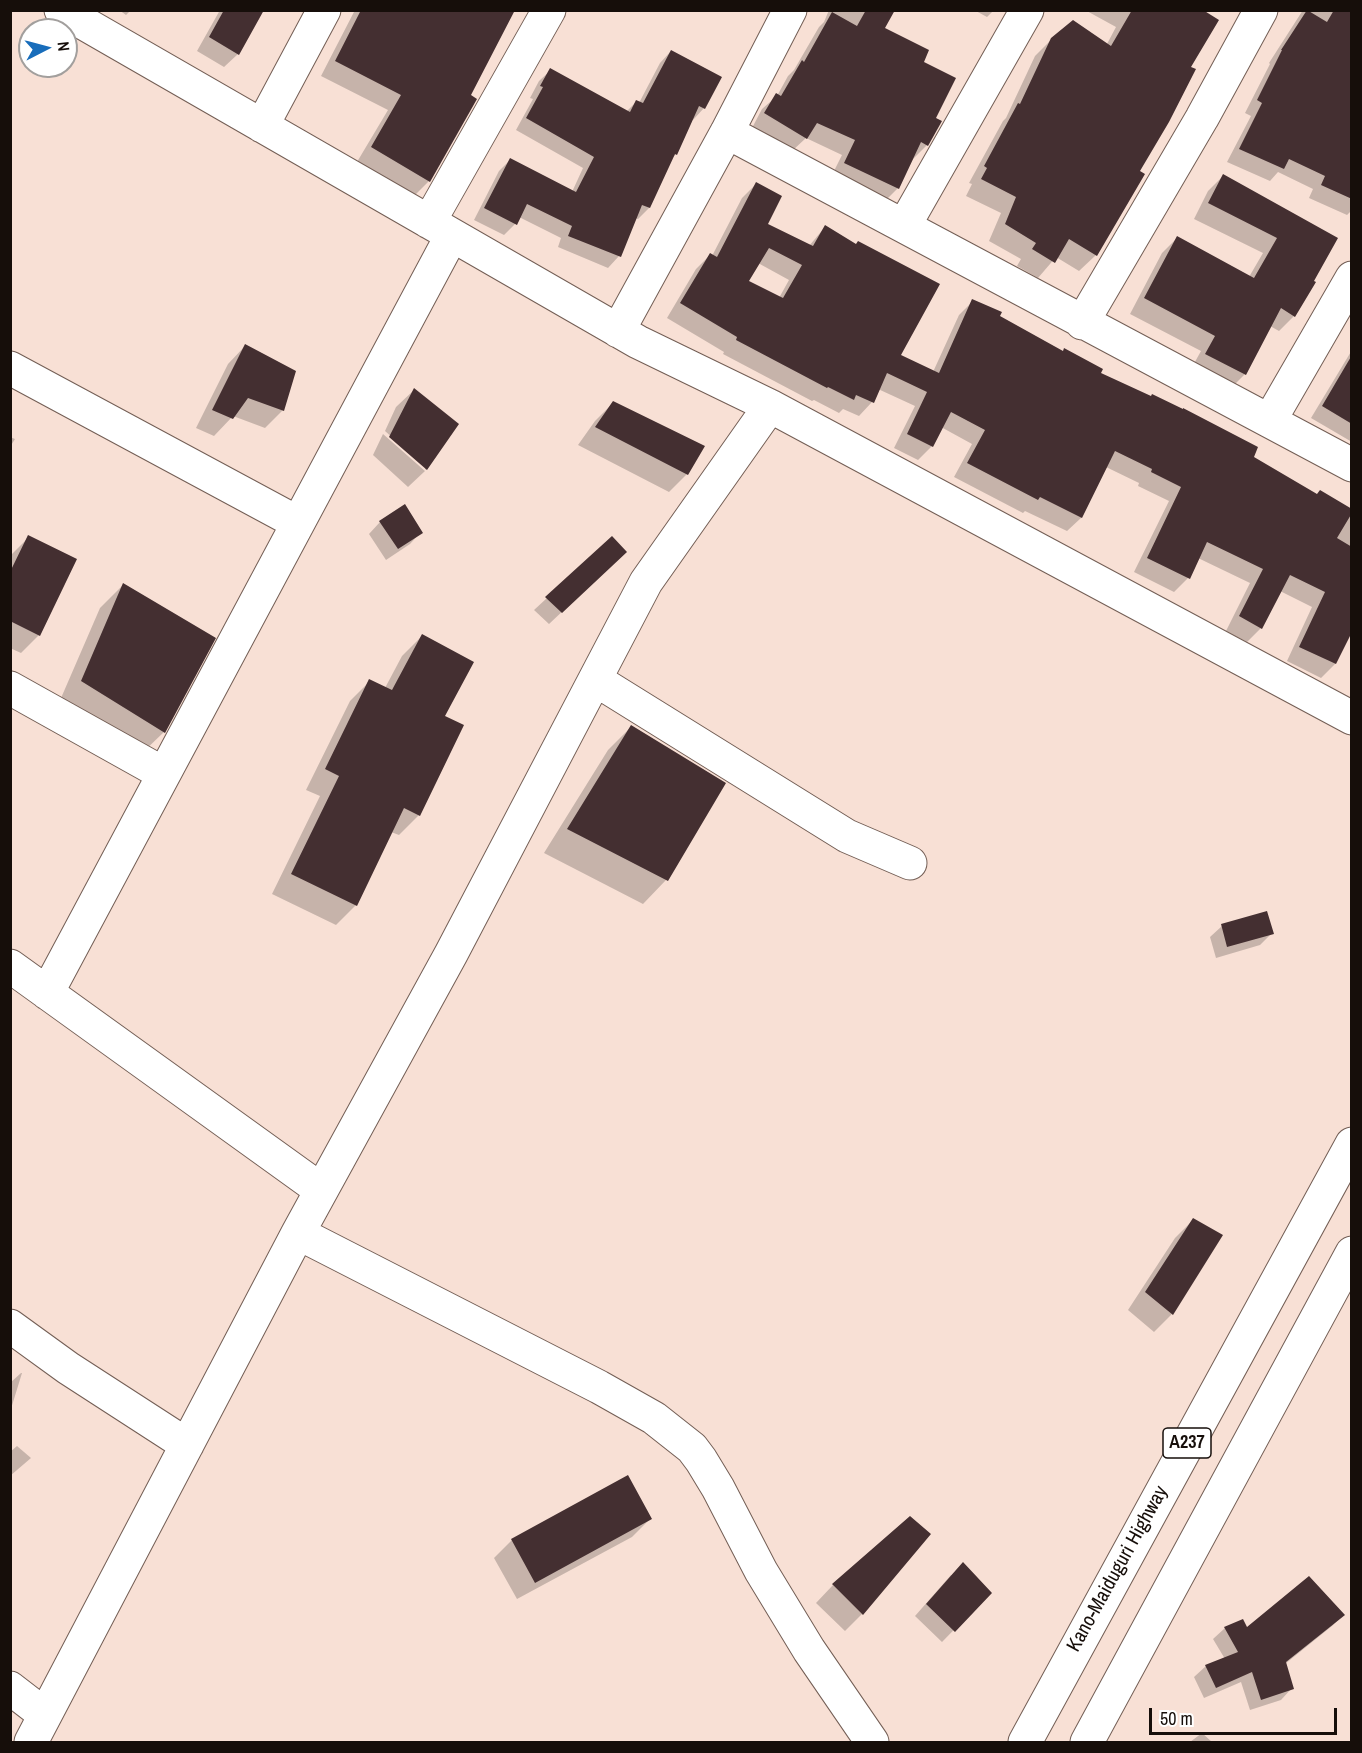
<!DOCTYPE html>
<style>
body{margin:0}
#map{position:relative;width:1362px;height:1753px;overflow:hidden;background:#f8e0d5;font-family:"Archivo Narrow",sans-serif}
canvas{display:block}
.frame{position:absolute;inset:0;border:12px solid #160e0a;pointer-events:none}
.north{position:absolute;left:18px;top:18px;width:60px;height:60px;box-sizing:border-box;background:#fff;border:2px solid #a29f9d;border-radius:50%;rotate:84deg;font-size:16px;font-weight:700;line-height:24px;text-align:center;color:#160e0a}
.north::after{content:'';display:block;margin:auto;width:21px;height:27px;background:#186dbb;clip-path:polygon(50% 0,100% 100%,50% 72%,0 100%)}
.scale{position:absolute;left:1149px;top:1708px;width:188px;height:27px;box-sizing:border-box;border:3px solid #160e0a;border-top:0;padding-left:8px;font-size:18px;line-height:21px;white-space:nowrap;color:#160e0a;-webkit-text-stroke:4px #fff;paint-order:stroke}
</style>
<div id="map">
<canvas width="1362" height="1753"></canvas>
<div class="frame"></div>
<div class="north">N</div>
<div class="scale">50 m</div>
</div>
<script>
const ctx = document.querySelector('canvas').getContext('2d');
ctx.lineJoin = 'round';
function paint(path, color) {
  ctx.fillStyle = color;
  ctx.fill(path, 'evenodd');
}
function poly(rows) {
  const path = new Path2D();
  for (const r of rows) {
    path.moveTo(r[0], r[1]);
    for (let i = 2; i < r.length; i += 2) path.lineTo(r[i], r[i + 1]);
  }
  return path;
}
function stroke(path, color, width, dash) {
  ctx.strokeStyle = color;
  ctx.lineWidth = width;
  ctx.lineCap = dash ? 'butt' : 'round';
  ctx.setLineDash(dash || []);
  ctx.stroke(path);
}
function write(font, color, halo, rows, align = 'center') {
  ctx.font = font + ' "Archivo Narrow",sans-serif';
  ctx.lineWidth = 6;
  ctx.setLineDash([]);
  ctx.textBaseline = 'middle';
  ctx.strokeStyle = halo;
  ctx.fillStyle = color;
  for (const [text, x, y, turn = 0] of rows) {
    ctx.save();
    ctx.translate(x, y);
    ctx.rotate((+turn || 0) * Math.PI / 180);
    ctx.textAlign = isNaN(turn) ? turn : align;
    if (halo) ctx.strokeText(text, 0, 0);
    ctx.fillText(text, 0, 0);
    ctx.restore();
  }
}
const shadow = poly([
 [119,10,131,10,126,15],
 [220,10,262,10,238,54,224,67,197,51],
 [355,10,433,10,469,96,475,99,429,181,414,196,357,162,388,110,321,76],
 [829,10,894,10,883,29,922,63,934,118,927,145,913,159,898,188,884,202,831,177,842,155,806,138,792,151,752,128,762,109,777,96,788,76,794,70,819,27,824,22],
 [974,10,994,10,987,17],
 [1085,10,1200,10,1189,68,1096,255,1079,271,1056,257,1038,278,1017,266,1021,259,989,241,1001,213,966,196,972,184,969,183,1003,121,1006,118,1035,56,1052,39,1107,44,1116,27],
 [1303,10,1352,10,1352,210,1347,215,1309,198,1313,189,1278,172,1270,181,1227,162,1251,116,1245,113,1270,64,1269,63],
 [671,51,704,108,693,120,692,119,676,154,672,158,649,208,638,219,635,218,619,256,608,268,558,247,561,238,519,217,515,224,504,235,474,220,499,171,510,160,572,192,583,168,516,130,533,99,530,98,539,81,551,70,626,112,636,102,639,103,660,63],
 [1223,176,1336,238,1294,316,1279,331,1270,326,1245,374,1230,389,1191,369,1201,351,1130,314,1162,253,1177,238,1249,277,1263,253,1194,219,1208,191],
 [756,184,766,224,809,246,825,227,899,356,933,372,959,315,973,301,1099,374,1252,457,1317,496,1352,510,1352,629,1335,664,1321,678,1287,661,1312,607,1280,591,1261,628,1247,642,1226,631,1250,583,1198,558,1188,578,1174,592,1134,572,1169,501,1138,486,1139,483,1106,467,1081,518,1067,531,1025,511,1023,513,954,477,972,444,941,427,932,446,918,460,894,448,915,406,878,389,872,402,859,416,843,409,839,413,814,400,812,401,723,354,724,352,667,318,696,269,710,255,712,256,742,198],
 [758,263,789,280,779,298,747,282],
 [245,346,283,410,265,428,233,416,214,436,196,428,228,364],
 [1352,350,1352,442,1311,418],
 [414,390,457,424,425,470,425,467,385,431,396,407],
 [613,403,687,474,669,492,578,445,595,421],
 [383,434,425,471,408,487,373,455],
 [10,437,15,439,10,447],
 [380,522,421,532,410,544,386,560,369,534],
 [29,537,39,635,21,653,10,648,10,556],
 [612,538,614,563,549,624,534,610],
 [123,585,164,732,140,755,58,705,100,608],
 [422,636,443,717,419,815,399,835,391,832,356,905,336,925,272,894,320,796,306,790,350,701,370,681,385,688,402,656],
 [632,726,724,783,666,880,643,904,544,853,608,750],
 [1222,926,1272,933,1260,945,1216,958,1210,937],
 [1193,1220,1221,1236,1171,1315,1154,1332,1128,1310,1175,1238],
 [21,1373,22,1373,10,1412,10,1383],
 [17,1446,31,1458,10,1476,10,1452],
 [650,1519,632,1537,517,1599,494,1558,512,1540],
 [951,1575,990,1593,942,1642,915,1616],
 [833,1585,862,1614,845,1631,816,1603],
 [1343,1615,1332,1626,1285,1664,1292,1688,1281,1700,1250,1710,1241,1682,1204,1698,1194,1677,1206,1666,1225,1659,1213,1639,1225,1628,1242,1621,1247,1629],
 [1202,1733,1212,1742,1190,1742]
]);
const building = poly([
 [224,10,264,10,239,55,209,37],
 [361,10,515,10,471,95,477,99,430,182,371,147,401,95,335,61],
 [866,10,895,10,885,28,929,50,924,62,956,78,936,118,942,121,928,146,921,142,899,189,844,163,855,140,817,123,807,139,764,113,776,93,781,96,802,60,804,62,832,12,857,26],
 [1132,10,1203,10,1219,20,1191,67,1196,69,1169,122,1140,171,1145,174,1097,256,1069,239,1055,263,1032,249,1036,243,1005,224,1016,197,981,179,987,168,984,166,1018,103,1020,104,1051,38,1073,20,1111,46],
 [1307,10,1327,22,1334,10,1352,10,1352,199,1321,185,1325,176,1289,159,1284,169,1239,149,1262,103,1257,100,1282,50,1281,50],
 [671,50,722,77,705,109,699,106,677,155,675,154,650,208,642,205,621,257,568,236,572,226,527,204,517,225,484,208,510,158,576,192,594,157,526,118,543,87,540,86,550,68,630,112,636,100,643,103],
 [1223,174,1338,238,1314,281,1316,282,1295,317,1281,308,1246,375,1205,354,1215,336,1144,298,1177,236,1254,278,1277,238,1208,203],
 [756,182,782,196,768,224,813,246,825,225,856,244,858,241,940,284,901,355,939,373,972,299,1002,312,1000,316,1063,351,1064,348,1103,369,1101,373,1151,396,1152,394,1183,409,1183,408,1258,447,1254,457,1317,494,1320,490,1352,509,1352,513,1337,538,1352,547,1352,632,1336,664,1299,647,1325,592,1290,575,1262,629,1239,616,1263,569,1207,542,1190,579,1147,558,1181,487,1151,472,1152,469,1115,451,1082,518,1040,497,1038,500,967,463,985,430,951,412,933,447,907,434,927,392,887,373,874,403,856,395,854,400,828,387,827,388,736,340,737,337,680,303,710,253,717,257],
 [769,248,802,265,783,298,749,281],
 [245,344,296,371,284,411,248,398,233,419,212,410],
 [1352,355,1352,424,1322,406],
 [414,388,459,424,427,470,389,437],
 [613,401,705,446,688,475,595,427],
 [405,504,423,533,398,549,379,521],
 [28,535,77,559,40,636,10,621,10,572],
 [612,536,627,552,562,613,545,597],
 [123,583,216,638,165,733,81,681],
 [422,634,474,662,445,716,464,725,420,816,404,808,357,906,291,874,339,776,325,769,369,679,392,690],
 [631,725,726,783,668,881,567,829],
 [1267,911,1274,934,1227,947,1221,924],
 [1193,1218,1223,1235,1173,1315,1145,1292],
 [628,1475,652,1519,535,1583,511,1539],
 [910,1516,931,1534,863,1615,832,1584],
 [963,1562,992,1593,955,1632,926,1604],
 [1309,1576,1345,1615,1286,1662,1294,1689,1261,1700,1252,1672,1216,1688,1205,1665,1238,1652,1224,1627,1243,1619,1247,1627]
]);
const minor = poly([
 [61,10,638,342,770,406,1352,718],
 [262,126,324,10],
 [727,132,1352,465],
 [429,222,549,10],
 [904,226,1027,10],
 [1082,323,1202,118,1261,10],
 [618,331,727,132,790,10],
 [10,368,298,523],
 [1270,420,1352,278],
 [596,680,847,836,910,863],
 [10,688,164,774],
 [10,966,321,1190],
 [47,993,452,235],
 [298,1233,599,1387,654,1418,692,1448,701,1460,718,1488,761,1571,809,1650,872,1742],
 [10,1326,68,1368,187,1445],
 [10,1688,45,1715],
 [31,1742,298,1233,451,954,646,582,770,406]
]);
const highway = poly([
 [1025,1742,1352,1144],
 [1087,1742,1352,1253]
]);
const shields = [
 [1187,1443,48]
];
const shieldNames = [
 ["A237",1187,1443]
];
const streetNames = [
 ["Kano-Maiduguri Highway",1118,1569,-61]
];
paint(shadow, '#0003');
paint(building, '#442f31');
stroke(minor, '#735e55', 35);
stroke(highway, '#735e55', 35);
stroke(minor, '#fff', 33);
stroke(highway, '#fff', 33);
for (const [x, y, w] of shields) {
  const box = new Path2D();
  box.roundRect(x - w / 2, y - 15, w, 30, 4.5);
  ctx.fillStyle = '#fff';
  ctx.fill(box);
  stroke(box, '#160e0a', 1.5);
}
write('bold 18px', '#160e0a', null, shieldNames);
write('20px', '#160e0a', '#fff', streetNames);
</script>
